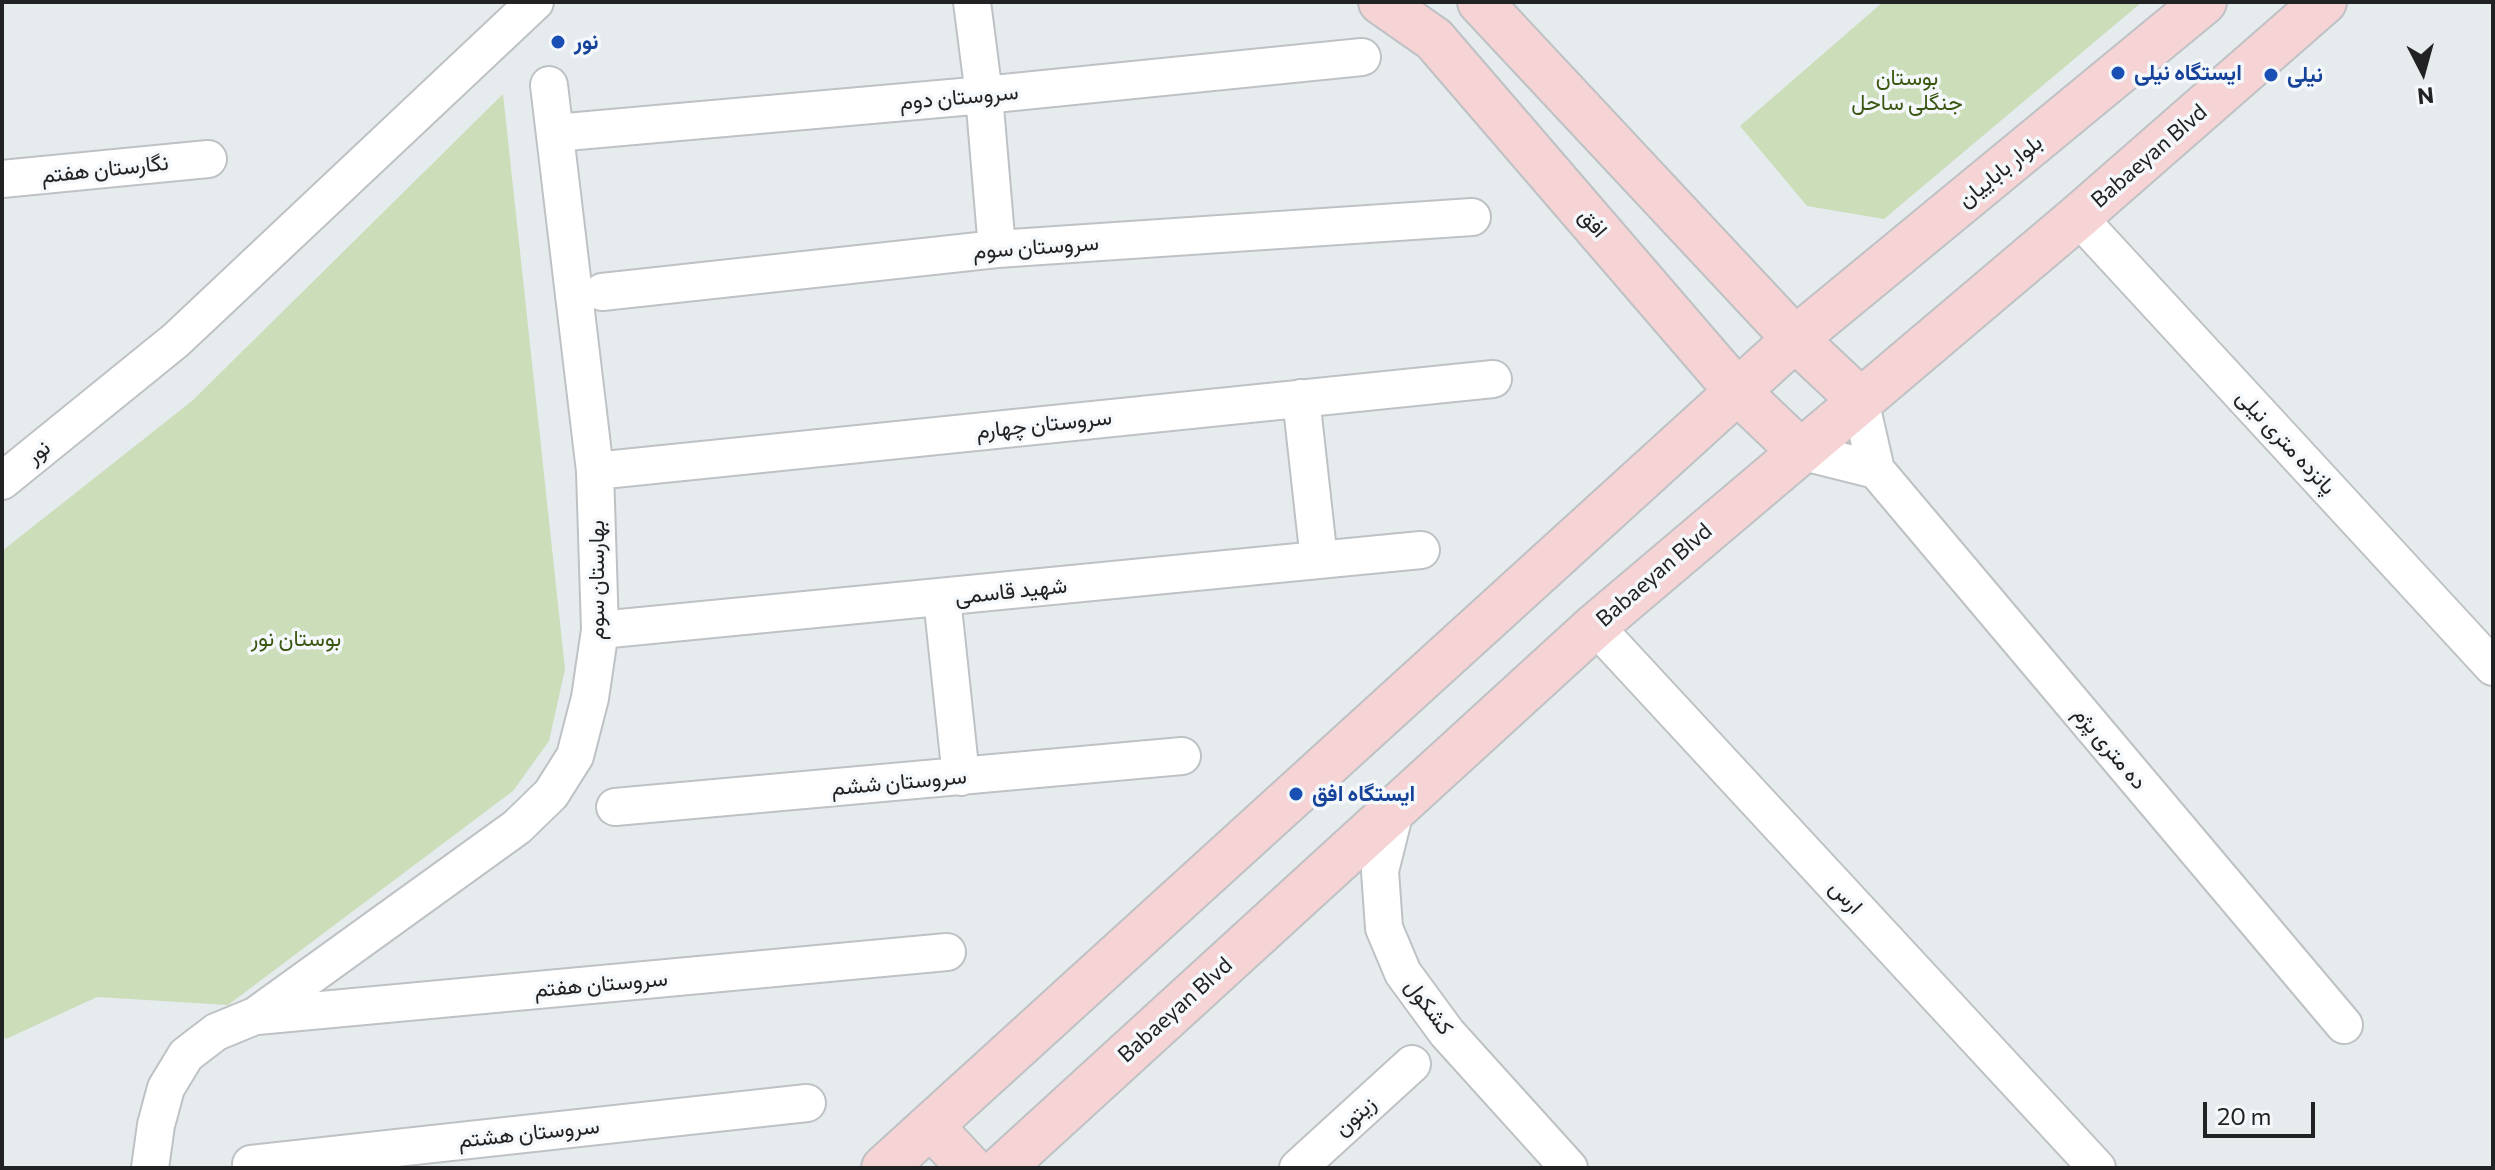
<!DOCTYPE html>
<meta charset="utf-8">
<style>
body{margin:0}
#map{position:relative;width:2495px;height:1170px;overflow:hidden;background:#e6ebee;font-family:Commissioner,sans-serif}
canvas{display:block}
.frame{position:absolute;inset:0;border:4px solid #202223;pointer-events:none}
.north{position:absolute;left:2383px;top:32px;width:80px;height:80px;-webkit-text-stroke:6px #f4f8fb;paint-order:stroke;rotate:174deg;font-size:22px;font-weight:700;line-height:32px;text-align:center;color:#202223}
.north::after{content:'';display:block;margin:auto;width:28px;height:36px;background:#202223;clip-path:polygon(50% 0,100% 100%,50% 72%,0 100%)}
.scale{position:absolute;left:2203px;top:1102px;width:112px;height:36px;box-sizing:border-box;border:4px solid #202223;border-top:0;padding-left:10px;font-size:24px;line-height:28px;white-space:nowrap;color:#202223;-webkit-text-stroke:6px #f4f8fb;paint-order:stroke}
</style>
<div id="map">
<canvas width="2495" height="1170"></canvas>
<div class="frame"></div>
<div class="north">N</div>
<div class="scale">20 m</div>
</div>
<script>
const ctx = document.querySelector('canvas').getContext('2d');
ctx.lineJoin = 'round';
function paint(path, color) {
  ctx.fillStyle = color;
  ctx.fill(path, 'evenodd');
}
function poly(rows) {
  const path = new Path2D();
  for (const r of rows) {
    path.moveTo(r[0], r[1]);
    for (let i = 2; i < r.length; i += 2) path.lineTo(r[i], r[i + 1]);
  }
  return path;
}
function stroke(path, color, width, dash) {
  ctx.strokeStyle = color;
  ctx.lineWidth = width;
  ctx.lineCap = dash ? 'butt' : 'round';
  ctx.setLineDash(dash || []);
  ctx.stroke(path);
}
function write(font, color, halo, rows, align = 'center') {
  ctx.font = font + ' Commissioner,Vazirmatn,sans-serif';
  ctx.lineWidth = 7;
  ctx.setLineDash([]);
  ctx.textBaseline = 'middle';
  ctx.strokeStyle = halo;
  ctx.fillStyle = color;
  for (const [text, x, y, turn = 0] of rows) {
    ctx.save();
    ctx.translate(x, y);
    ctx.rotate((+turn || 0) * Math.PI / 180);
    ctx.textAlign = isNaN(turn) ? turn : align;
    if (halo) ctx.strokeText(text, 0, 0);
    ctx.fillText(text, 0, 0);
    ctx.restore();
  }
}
const green = poly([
 [1883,2,2142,2,1884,219,1807,206,1740,126],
 [503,94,565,669,549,741,513,791,228,1005,97,997,6,1039,2,1035,2,551,192,401]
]);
const street = poly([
 [972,2,984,95,997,249],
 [555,133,984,95,1362,57],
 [2,179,208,159],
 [2078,217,2493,667],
 [602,292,997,249,1472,217],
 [1301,398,1319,560],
 [1860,400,1876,470,2344,1025],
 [1800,451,1876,470],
 [595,471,1493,379],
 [2,481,176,340,535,2],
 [942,598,961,777],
 [1595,626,2097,1168],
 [600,630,1421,550],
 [615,807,1182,756],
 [1396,807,1380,871,1384,928,1403,973,1447,1033,1569,1168],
 [257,1016,947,952],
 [251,1164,807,1103],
 [150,1168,156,1125,166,1088,186,1055,216,1032,255,1016,517,827,551,794,575,756,590,698,600,630,595,471,549,85],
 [1298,1168,1412,1064]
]);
const secondary = poly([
 [1381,2,1434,39,1737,391,1800,451],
 [1480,2,1795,339,1860,400],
 [931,1126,970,1168],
 [884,1168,1795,339,2204,2],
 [1002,1168,1595,626,2078,217,2324,2]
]);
const markers = [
 [558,42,8,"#1a4fb4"],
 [2118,73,8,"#1a4fb4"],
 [2271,75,8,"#1a4fb4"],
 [1296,794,8,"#1a4fb4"]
];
const transitNames = [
 ["نور",574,42],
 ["ایستگاه نیلی",2134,73],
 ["نیلی",2287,75],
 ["ایستگاه افق",1312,794]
];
const parkNames = [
 ["بوستان",1907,78],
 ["جنگلی ساحل",1907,103],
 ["بوستان نور",296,639]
];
const streetNames = [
 ["سروستان دوم",959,97,-5],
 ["Babaeyan Blvd",2149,156,-41],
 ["نگارستان هفتم",105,169,-6],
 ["بلوار باباییان",2000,171,-39],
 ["افق",1593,223,49],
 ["سروستان سوم",1036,247,-4],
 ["سروستان چهارم",1044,424,-6],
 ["پانزده متری نیلی",2286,442,47],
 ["نور",38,452,-39],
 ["Babaeyan Blvd",1654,575,-41],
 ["بهارستان سوم",597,580,-90],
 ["شهید قاسمی",1011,591,-6],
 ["ده متری پژم",2110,748,50],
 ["سروستان ششم",899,782,-5],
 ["ارس",1846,897,47],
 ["سروستان هفتم",601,984,-5],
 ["کشکول",1429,1007,53],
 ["Babaeyan Blvd",1175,1010,-42],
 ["زیتون",1355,1116,-42],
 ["سروستان هشتم",529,1133,-6]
];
paint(green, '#cbddb9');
stroke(street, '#bec2c5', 40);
stroke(secondary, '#bec2c5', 48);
stroke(street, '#fff', 36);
stroke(secondary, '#f6d3d4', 44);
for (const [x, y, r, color] of markers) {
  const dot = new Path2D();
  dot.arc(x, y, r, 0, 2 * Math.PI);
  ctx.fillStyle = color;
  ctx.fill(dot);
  stroke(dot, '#f4f8fb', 3);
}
write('bold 22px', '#164399', '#f4f8fb', transitNames, 'left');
write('22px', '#3a5610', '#f4f8fb', parkNames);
write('22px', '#202223', '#f4f8fb', streetNames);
</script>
